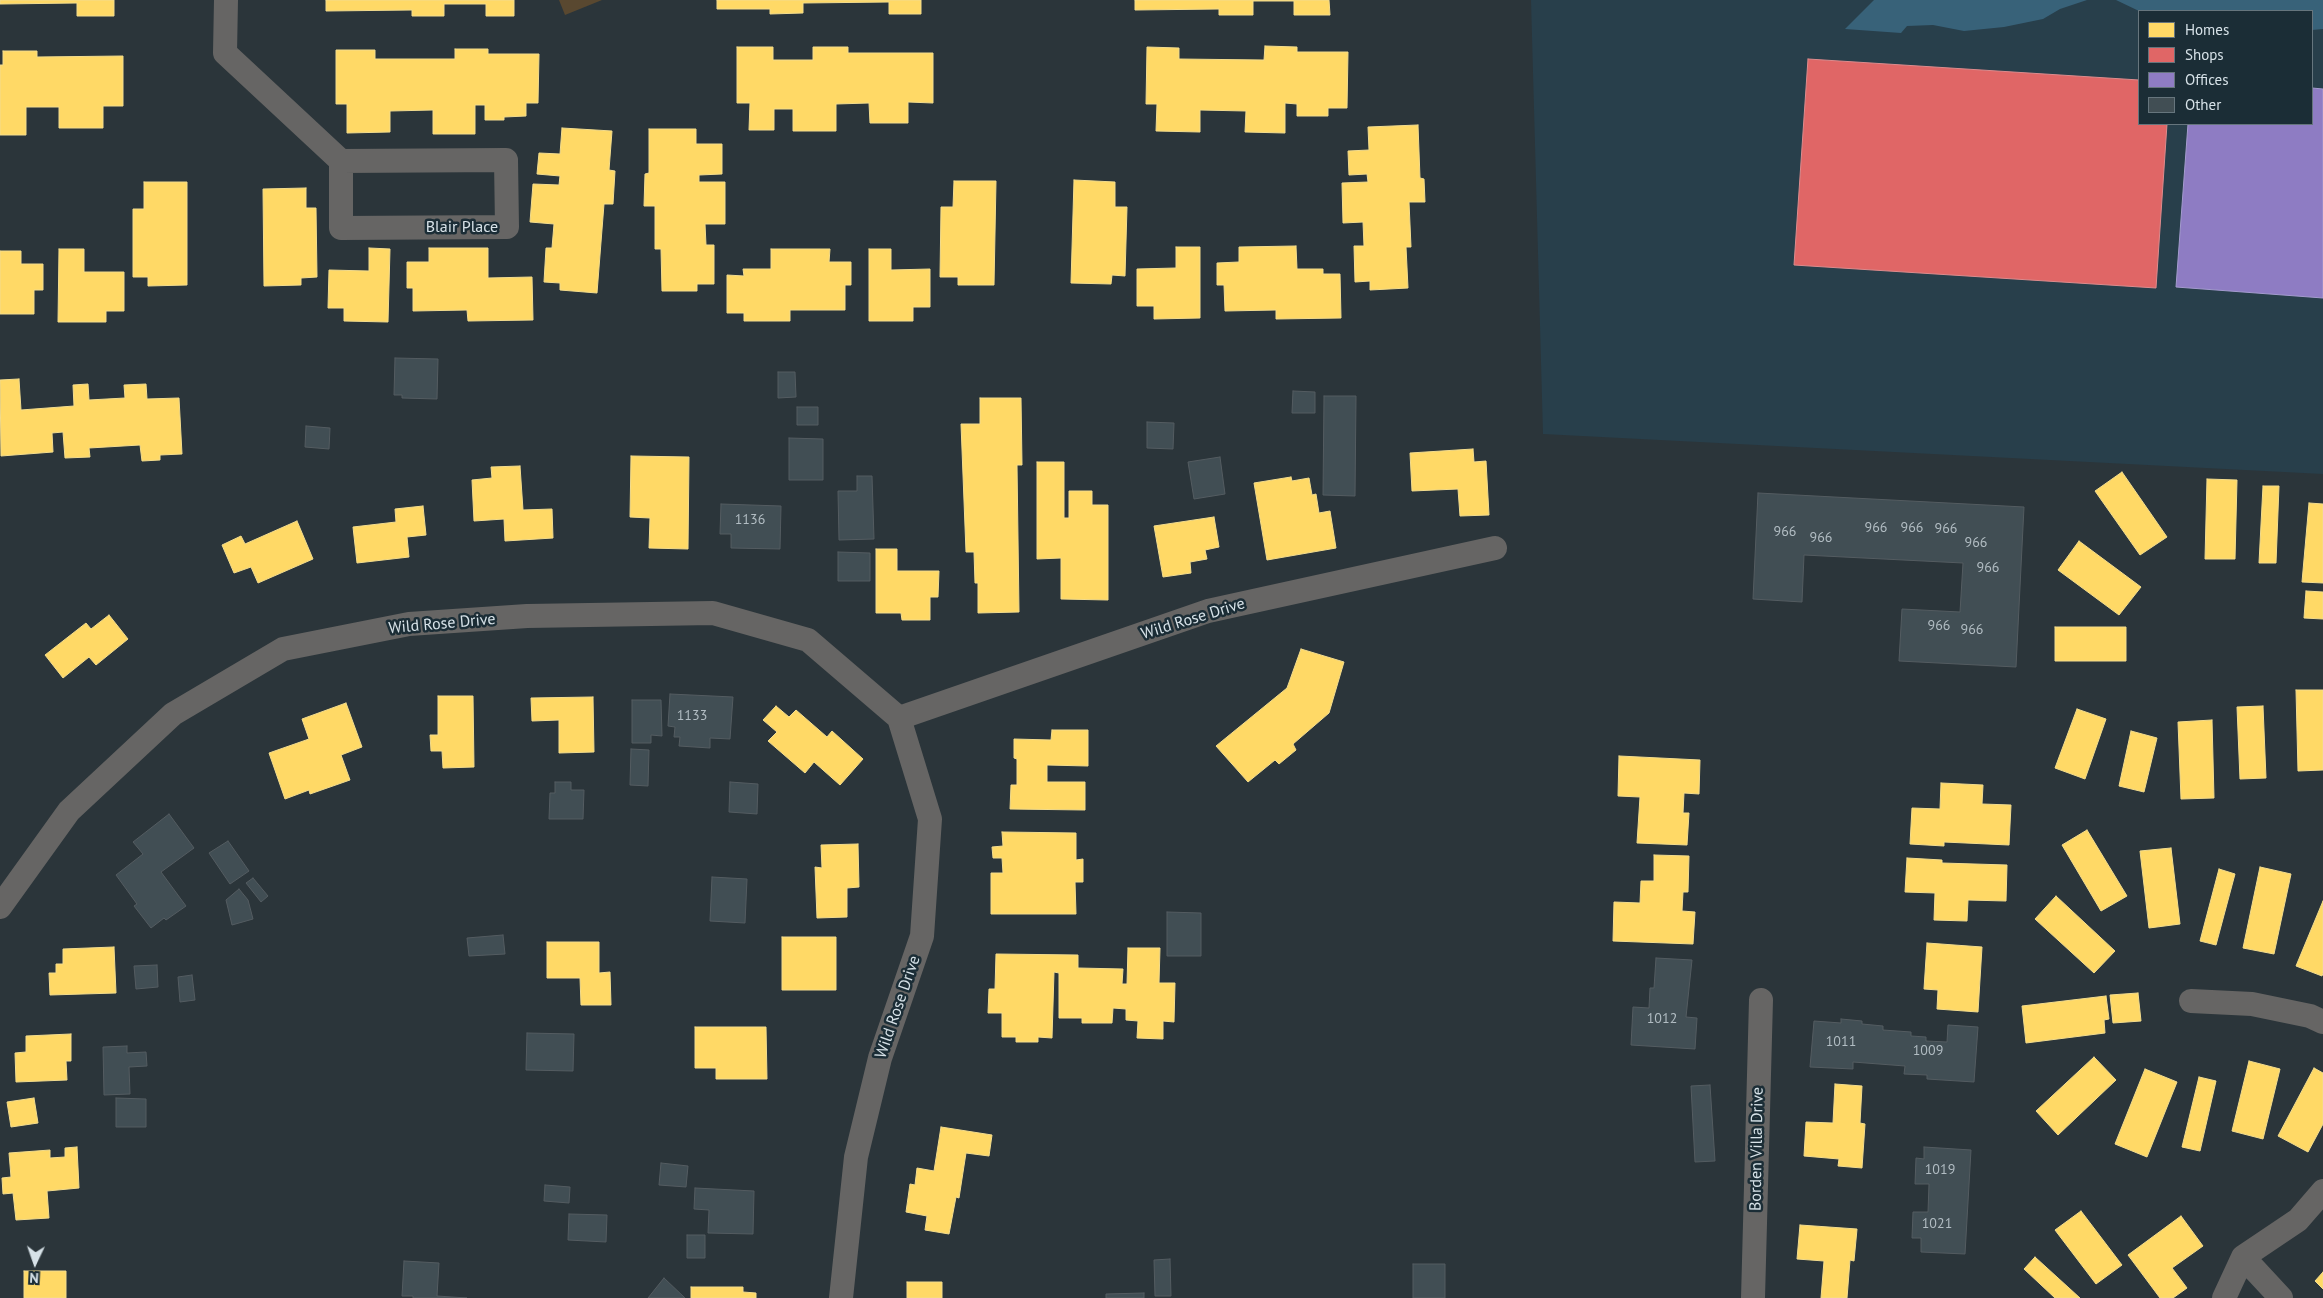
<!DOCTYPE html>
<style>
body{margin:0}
#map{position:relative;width:2323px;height:1298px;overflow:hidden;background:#2b353a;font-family:"PT Sans",sans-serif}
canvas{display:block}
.legend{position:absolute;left:2138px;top:10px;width:175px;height:115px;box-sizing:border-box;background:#1b2d36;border:1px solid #66757d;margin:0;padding:6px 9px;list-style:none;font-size:15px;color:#d7e2e8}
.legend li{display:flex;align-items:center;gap:10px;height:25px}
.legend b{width:25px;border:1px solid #66757d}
.north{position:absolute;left:10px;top:1238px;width:50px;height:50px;-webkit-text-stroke:4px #1b2d36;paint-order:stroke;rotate:183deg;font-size:14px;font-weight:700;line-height:20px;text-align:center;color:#d7e2e8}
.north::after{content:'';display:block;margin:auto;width:18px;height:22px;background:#d7e2e8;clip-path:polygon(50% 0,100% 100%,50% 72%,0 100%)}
</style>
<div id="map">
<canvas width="2323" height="1298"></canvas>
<ul class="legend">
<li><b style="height:14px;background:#ffd966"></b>Homes</li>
<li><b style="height:14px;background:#e06666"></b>Shops</li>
<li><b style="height:14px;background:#8e7cc3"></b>Offices</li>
<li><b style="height:14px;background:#414e54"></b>Other</li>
</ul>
<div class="north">N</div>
</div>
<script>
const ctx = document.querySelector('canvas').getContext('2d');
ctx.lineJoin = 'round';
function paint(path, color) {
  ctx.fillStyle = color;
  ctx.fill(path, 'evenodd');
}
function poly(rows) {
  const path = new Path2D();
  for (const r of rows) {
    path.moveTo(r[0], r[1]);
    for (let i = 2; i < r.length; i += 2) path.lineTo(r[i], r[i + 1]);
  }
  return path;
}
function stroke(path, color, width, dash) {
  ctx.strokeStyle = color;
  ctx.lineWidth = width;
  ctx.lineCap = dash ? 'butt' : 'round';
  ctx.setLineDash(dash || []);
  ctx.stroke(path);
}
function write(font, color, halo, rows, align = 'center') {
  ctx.font = font + ' "PT Sans",sans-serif';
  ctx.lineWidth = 5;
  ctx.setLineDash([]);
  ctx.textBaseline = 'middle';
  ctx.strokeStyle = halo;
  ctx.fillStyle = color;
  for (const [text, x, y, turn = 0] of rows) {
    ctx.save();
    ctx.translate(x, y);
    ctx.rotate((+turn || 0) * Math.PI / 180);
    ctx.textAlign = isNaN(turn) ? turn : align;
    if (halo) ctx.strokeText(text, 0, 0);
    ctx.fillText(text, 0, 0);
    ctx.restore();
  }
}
const built = poly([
 [1531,0,2323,0,2323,474,1543,434],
 [2139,11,2312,11,2312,124,2139,124]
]);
const green = poly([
 [559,0,602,0,565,15]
]);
const water = poly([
 [1874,0,2087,0,2060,9,2043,19,2004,27,1964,31,1933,25,1907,26,1901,33,1845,29],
 [2116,0,2323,0,2323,29,2312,30,2312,11,2139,11]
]);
const homes = poly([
 [0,0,114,0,114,16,77,16,77,3,0,4,0,0],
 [326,0,514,0,514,16,486,16,486,4,444,4,444,16,412,16,412,10,326,11,326,0],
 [717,0,921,0,921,14,889,14,889,2,803,3,803,13,770,14,770,9,717,9,717,0],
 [1135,0,1329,0,1330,15,1294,15,1294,1,1253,1,1253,15,1219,15,1219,9,1135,10,1135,0],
 [1265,46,1297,47,1297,52,1348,52,1347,108,1328,108,1328,116,1297,116,1297,104,1285,103,1285,133,1245,132,1246,111,1200,110,1200,132,1156,131,1157,104,1146,104,1147,47,1179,48,1179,59,1264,60,1265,46],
 [737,47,773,47,773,60,813,60,813,47,848,47,848,53,933,53,933,103,908,102,908,123,870,123,869,103,836,104,836,131,793,131,793,109,774,109,774,130,749,130,750,103,737,103,737,47],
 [455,49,488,49,488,54,539,54,538,103,526,103,526,116,504,117,504,120,485,120,485,105,475,105,475,134,433,134,433,110,390,111,390,132,347,133,347,104,336,104,336,50,375,50,375,59,455,59,455,49],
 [3,51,37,51,37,57,123,56,123,106,103,106,103,128,59,128,59,107,26,107,26,135,0,135,0,65,3,65,3,51],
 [1418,125,1420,178,1424,179,1425,202,1409,202,1411,247,1406,247,1408,288,1370,290,1370,281,1355,282,1354,246,1364,246,1363,222,1343,223,1342,183,1368,182,1367,174,1349,175,1348,151,1369,150,1368,127,1418,125],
 [562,128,612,131,609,170,615,171,613,204,604,204,597,293,560,290,560,283,544,282,546,248,552,248,554,224,530,222,533,184,559,185,560,176,537,174,539,153,560,154,562,128],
 [649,129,696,129,696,144,722,144,722,174,699,175,699,182,725,182,725,224,705,224,706,245,714,245,714,284,697,284,697,291,662,291,661,249,655,249,655,206,644,206,645,174,649,173,649,129],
 [1074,180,1115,182,1115,207,1127,207,1125,276,1112,275,1111,284,1071,283,1074,180],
 [954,181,996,181,994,285,958,285,958,277,940,277,941,207,953,207,954,181],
 [144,182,187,182,187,285,148,286,148,277,133,277,133,209,144,209,144,182],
 [306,188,306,208,316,208,317,277,301,278,301,285,264,286,263,189,306,188],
 [1296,246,1297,269,1323,269,1323,274,1340,274,1341,318,1276,319,1276,310,1225,311,1224,285,1217,285,1217,263,1239,262,1239,247,1296,246],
 [1176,247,1200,247,1200,318,1154,319,1154,306,1137,306,1137,269,1176,268,1176,247],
 [369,248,390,249,388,322,344,321,344,308,328,308,329,270,369,271,369,248],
 [429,248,488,248,488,278,532,277,533,320,468,321,467,310,413,311,413,288,407,288,407,262,429,262,429,248],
 [59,249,84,249,84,272,124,272,124,311,106,311,106,322,58,322,59,249],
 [771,249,830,249,829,262,851,262,851,285,845,285,845,310,790,310,790,321,744,321,744,313,727,313,727,275,744,276,743,269,771,269,771,249],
 [869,249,891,249,891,270,930,269,930,307,913,307,913,321,869,321,869,249],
 [0,251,21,251,21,264,43,264,43,290,34,290,34,314,0,314,0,251],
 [19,379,21,410,74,406,73,385,88,384,89,400,125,398,124,385,146,384,147,399,179,398,182,454,160,455,160,460,142,461,140,445,89,448,90,457,65,458,63,432,52,433,53,452,1,456,0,380,19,379],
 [980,398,1021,398,1022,465,1017,465,1019,612,978,613,978,583,975,583,974,552,966,552,961,424,980,424,980,398],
 [1473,449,1474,462,1486,461,1489,515,1460,516,1458,489,1412,491,1410,453,1473,449],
 [631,456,689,457,688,549,649,548,650,518,630,517,631,456],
 [1037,462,1064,462,1064,518,1069,518,1069,491,1092,491,1092,505,1108,505,1108,600,1061,599,1061,558,1037,559,1037,462],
 [520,466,523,510,552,509,553,538,505,541,504,519,474,521,472,480,492,478,491,467,520,466],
 [2122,472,2167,537,2140,555,2095,491,2122,472],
 [1291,477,1292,481,1309,478,1312,495,1316,494,1319,513,1330,511,1336,548,1267,560,1254,483,1291,477],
 [2207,479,2237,480,2235,559,2205,559,2207,479],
 [2263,486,2279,486,2276,563,2259,563,2263,486],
 [2309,503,2323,504,2323,583,2302,582,2309,503],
 [423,506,426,535,407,537,409,557,357,563,353,527,396,522,395,509,423,506],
 [1214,517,1219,547,1205,550,1207,559,1190,562,1191,573,1163,577,1154,526,1214,517],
 [297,521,313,559,258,583,251,567,234,573,222,545,241,536,245,544,297,521],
 [2079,541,2141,587,2119,615,2058,570,2079,541],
 [876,549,897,549,897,571,939,571,938,597,930,597,930,620,902,620,901,613,876,613,876,549],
 [2306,591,2323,592,2323,619,2304,618,2306,591],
 [109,615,128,639,96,665,89,657,63,678,45,655,86,623,91,629,109,615],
 [2055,627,2126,627,2126,661,2055,661,2055,627],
 [1301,649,1344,662,1329,713,1293,744,1296,750,1279,764,1275,760,1248,782,1216,746,1287,688,1301,649],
 [2296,690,2323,690,2323,770,2298,771,2296,690],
 [438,696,473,696,474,767,443,768,442,751,431,751,430,735,438,735,438,696],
 [593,697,594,752,559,753,559,720,532,721,531,698,593,697],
 [346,703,362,747,341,755,350,780,310,794,309,790,285,799,269,753,309,739,302,719,346,703],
 [776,706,789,717,796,710,827,737,832,731,863,759,840,785,814,762,805,773,768,741,777,732,763,720,776,706],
 [2263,706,2266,778,2240,779,2237,707,2263,706],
 [2077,709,2106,719,2085,779,2055,768,2077,709],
 [2212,720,2214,798,2181,799,2178,722,2212,720],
 [1052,730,1088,730,1088,766,1047,765,1047,782,1085,782,1085,810,1010,809,1011,785,1017,785,1017,759,1014,758,1014,739,1051,740,1052,730],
 [2131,731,2157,738,2144,792,2119,786,2131,731],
 [1619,756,1700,760,1699,794,1684,793,1683,813,1689,813,1687,845,1637,843,1640,797,1618,796,1619,756],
 [1941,783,1983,785,1982,804,2011,805,2009,845,1944,842,1944,846,1910,844,1912,808,1940,809,1941,783],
 [2087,830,2127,896,2101,911,2062,845,2087,830],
 [1002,832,1076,833,1076,860,1083,859,1083,882,1075,882,1076,914,991,914,991,873,1003,873,1002,858,993,858,992,847,1003,846,1002,832],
 [858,844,859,887,847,888,847,917,817,918,815,867,822,868,821,845,858,844],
 [2171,848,2180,924,2149,928,2140,851,2171,848],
 [1654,855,1689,856,1688,892,1683,892,1682,911,1695,912,1693,944,1613,941,1614,902,1640,903,1641,881,1654,881,1654,855],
 [1907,858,1942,860,1942,863,2007,865,2006,901,1968,900,1967,921,1934,920,1935,893,1905,892,1907,858],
 [2260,867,2291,874,2274,954,2243,948,2260,867],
 [2219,869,2235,874,2216,945,2200,941,2219,869],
 [2056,896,2115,951,2094,973,2035,919,2056,896],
 [2323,901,2323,973,2322,976,2296,966,2323,901],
 [782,937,836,937,836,990,782,990,782,937],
 [547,942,599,942,599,973,610,972,611,1005,581,1005,580,978,547,978,547,942],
 [1927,943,1982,947,1978,1012,1937,1009,1938,990,1924,989,1927,943],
 [114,947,116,993,50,995,49,973,56,973,56,964,63,964,63,949,114,947],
 [1128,948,1160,948,1159,983,1175,983,1174,1022,1163,1021,1163,1039,1137,1038,1138,1021,1126,1020,1126,1009,1113,1008,1112,1023,1082,1023,1082,1018,1059,1018,1059,973,1054,972,1052,1038,1038,1037,1038,1042,1016,1042,1016,1037,1002,1037,1002,1013,988,1013,989,989,995,989,996,954,1078,955,1078,968,1123,969,1122,984,1127,984,1128,948],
 [2138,993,2141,1021,2113,1023,2110,995,2138,993],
 [2106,996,2109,1019,2104,1020,2105,1033,2026,1043,2022,1006,2106,996],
 [695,1027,766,1027,767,1079,716,1079,716,1068,695,1068,695,1027],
 [71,1034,71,1061,66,1061,67,1080,16,1082,15,1053,26,1052,26,1036,71,1034],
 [2094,1057,2116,1080,2058,1135,2036,1111,2094,1057],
 [2249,1061,2280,1069,2263,1139,2232,1131,2249,1061],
 [2314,1068,2323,1073,2323,1124,2308,1152,2278,1136,2314,1068],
 [2145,1069,2177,1082,2147,1157,2115,1144,2145,1069],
 [2199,1077,2216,1081,2200,1151,2182,1147,2199,1077],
 [1835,1084,1862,1086,1860,1123,1865,1124,1862,1168,1838,1166,1839,1159,1804,1156,1806,1122,1833,1123,1835,1084],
 [34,1098,38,1123,11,1127,7,1102,34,1098],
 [941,1127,992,1135,989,1156,966,1153,959,1198,956,1197,949,1234,925,1230,927,1216,906,1212,910,1184,915,1185,917,1168,934,1171,941,1127],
 [77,1147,79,1188,47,1191,49,1218,16,1220,13,1193,3,1194,2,1178,11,1177,9,1153,50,1150,50,1158,65,1157,65,1148,77,1147],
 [2081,1211,2122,1265,2096,1284,2055,1230,2081,1211],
 [2181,1216,2203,1246,2172,1268,2187,1288,2173,1298,2160,1298,2128,1255,2181,1216],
 [1800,1225,1857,1229,1854,1261,1850,1260,1847,1298,1821,1298,1824,1261,1797,1259,1800,1225],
 [2035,1257,2080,1298,2055,1298,2024,1269,2035,1257],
 [24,1271,66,1271,66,1298,24,1298,24,1271],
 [2323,1272,2323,1289,2315,1281,2323,1272],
 [907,1282,942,1282,942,1298,907,1298,907,1282],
 [691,1287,743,1287,743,1292,756,1293,756,1298,691,1298,691,1287]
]);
const shops = poly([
 [1808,59,2139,80,2139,124,2167,124,2156,288,1794,265,1808,59]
]);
const offices = poly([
 [2312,88,2323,89,2323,298,2176,287,2188,124,2312,124,2312,88]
]);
const building = poly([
 [395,358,438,359,437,399,402,398,402,395,394,395,395,358],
 [778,372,795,372,796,397,778,398,778,372],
 [1293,391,1315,392,1315,413,1292,413,1293,391],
 [1324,396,1356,396,1355,496,1323,495,1324,396],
 [797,407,818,407,818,425,797,425,797,407],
 [1147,422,1174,423,1173,449,1147,448,1147,422],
 [306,426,330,428,329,449,305,447,306,426],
 [789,438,823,439,823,480,789,480,789,438],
 [1220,457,1225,494,1194,499,1188,462,1220,457],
 [857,476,872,476,874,539,839,540,838,491,857,491,857,476],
 [1758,493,2024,507,2016,667,1899,661,1902,609,1960,612,1963,563,1804,555,1802,602,1753,599,1758,493],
 [721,504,781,506,780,549,731,548,731,534,720,534,721,504],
 [838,552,870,553,870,581,838,581,838,552],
 [670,694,733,697,730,739,710,738,710,748,679,746,680,737,674,737,675,727,668,726,670,694],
 [632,700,661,700,662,736,651,735,651,743,632,743,632,700],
 [631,749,649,750,648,786,630,785,631,749],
 [555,782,571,782,571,790,584,790,583,819,549,819,550,793,555,793,555,782],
 [730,782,758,784,757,814,729,812,730,782],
 [169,814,194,848,161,872,186,906,166,920,164,918,151,928,134,906,137,904,116,875,143,854,133,842,169,814],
 [228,841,249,871,230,884,209,853,228,841],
 [712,877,747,879,745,923,710,921,712,877],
 [253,878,268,896,261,902,246,883,253,878],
 [239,889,248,900,253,919,232,925,226,900,239,889],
 [1167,912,1201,913,1201,956,1167,956,1167,912],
 [503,935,505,954,469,956,467,938,503,935],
 [1656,958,1692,960,1686,1017,1697,1018,1695,1049,1631,1045,1633,1007,1649,1008,1650,988,1654,988,1656,958],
 [157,965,158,987,136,989,134,966,157,965],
 [192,975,195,1000,180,1002,178,977,192,975],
 [1841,1019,1862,1021,1862,1024,1883,1026,1883,1030,1911,1032,1911,1036,1926,1037,1926,1041,1947,1042,1948,1025,1978,1027,1974,1082,1927,1079,1927,1075,1904,1074,1905,1066,1853,1062,1853,1069,1810,1067,1814,1021,1841,1023,1841,1019],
 [527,1033,574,1034,573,1071,526,1070,527,1033],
 [127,1046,127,1053,146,1052,147,1066,129,1067,130,1094,104,1095,103,1047,127,1046],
 [1710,1085,1715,1161,1695,1162,1691,1086,1710,1085],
 [116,1098,146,1099,146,1127,116,1127,116,1098],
 [1924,1147,1971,1150,1965,1254,1921,1252,1921,1238,1912,1238,1913,1212,1928,1212,1929,1184,1915,1184,1916,1158,1924,1159,1924,1147],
 [661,1163,688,1166,686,1187,659,1185,661,1163],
 [545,1185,570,1187,569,1203,544,1201,545,1185],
 [695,1188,754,1191,753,1234,708,1233,709,1210,694,1209,695,1188],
 [569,1214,607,1215,606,1242,568,1240,569,1214],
 [687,1235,705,1235,705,1258,687,1258,687,1235],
 [1170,1259,1171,1296,1155,1296,1154,1260,1170,1259],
 [404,1261,439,1263,437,1296,467,1298,413,1298,413,1296,402,1296,404,1261],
 [1413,1264,1445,1264,1445,1298,1413,1298,1413,1264],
 [664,1278,685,1298,648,1298,664,1278],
 [1144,1293,1144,1298,1106,1298,1106,1294,1144,1293]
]);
const street = poly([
 [226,0,225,53,341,161,506,160,507,227,341,228,341,161],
 [0,907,69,811,173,714,283,649,409,624,527,616,713,613,808,640,899,718,1208,611,1495,548],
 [2191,1001,2252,1004,2310,1016,2323,1022],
 [2243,1257,2281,1298],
 [841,1298,856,1157,880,1058,922,936,930,819,899,718],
 [1753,1298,1761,1000],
 [2224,1298,2243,1257,2298,1220,2323,1191]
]);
const numberNames = [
 ["1136",750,520],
 ["966",1876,528],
 ["966",1912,528],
 ["966",1946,529],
 ["966",1785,532],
 ["966",1821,538],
 ["966",1976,543],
 ["966",1988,568],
 ["966",1939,626],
 ["966",1972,630],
 ["1133",692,716],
 ["1012",1662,1019],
 ["1011",1841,1042],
 ["1009",1928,1051],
 ["1019",1940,1170],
 ["1021",1937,1224]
];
const streetNames = [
 ["Blair Place",462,227],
 ["Wild Rose Drive",1193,619,-17],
 ["Wild Rose Drive",442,624,-5],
 ["Wild Rose Drive",898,1007,-71],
 ["Borden Villa Drive",1757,1149,-89]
];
paint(built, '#283f4b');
paint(green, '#594830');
paint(water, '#386279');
paint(homes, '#ffd966');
stroke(homes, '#f3dc8d', 1);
paint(shops, '#e06666');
stroke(shops, '#dd8b8d', 1);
paint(offices, '#8e7cc3');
stroke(offices, '#a49bce', 1);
paint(building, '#414e54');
stroke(building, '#545c61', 1);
stroke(street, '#666564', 24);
write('14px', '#b2bdc3', null, numberNames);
write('16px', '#d7e2e8', '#1b2d36', streetNames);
</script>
